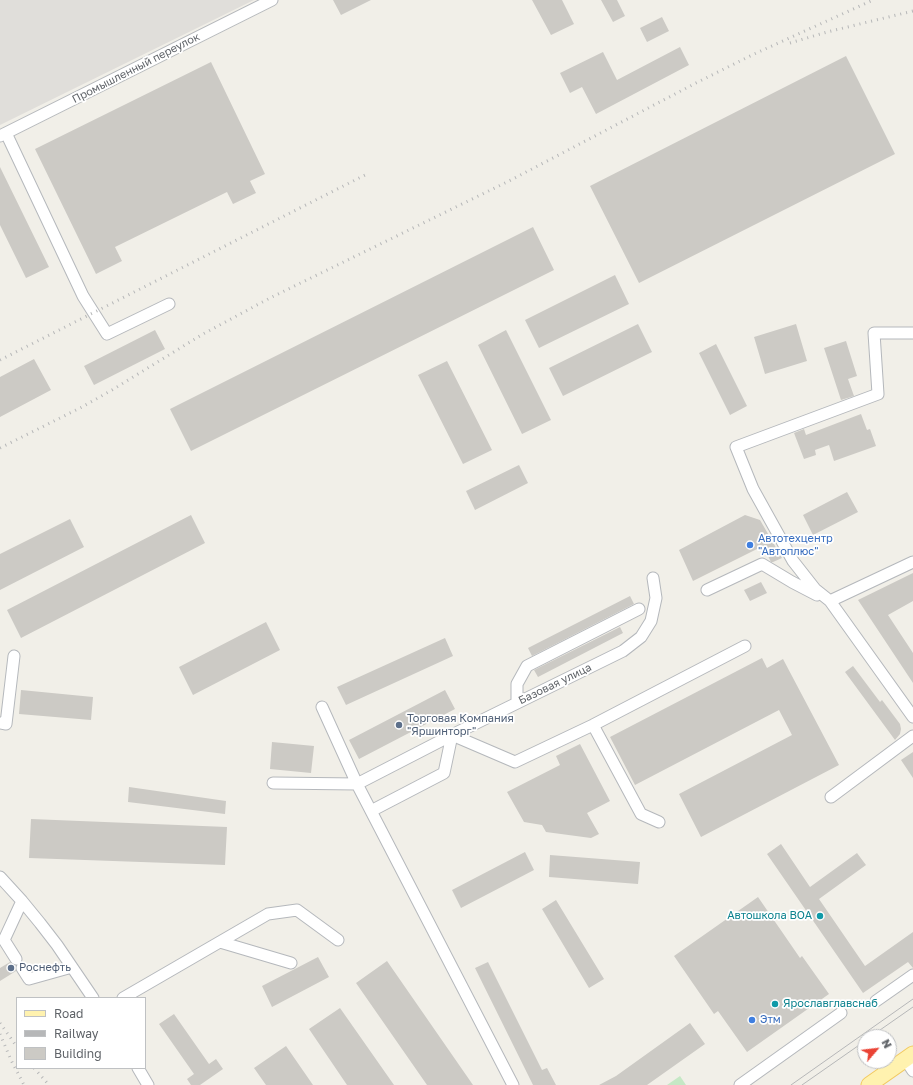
<!DOCTYPE html>
<meta charset="utf-8">
<style>
body{margin:0}
#map{position:relative;width:913px;height:1085px;overflow:hidden;background:#f1efe8;font-family:"Golos Text",sans-serif}
canvas{display:block}
.legend{position:absolute;left:16px;top:997px;width:130px;height:72px;box-sizing:border-box;background:#fff;border:1px solid #bfc1c3;margin:0;padding:5px 7px;list-style:none;font-size:12px;color:#5f6368}
.legend li{display:flex;align-items:center;gap:8px;height:20px}
.legend b{width:20px;border:1px solid #bfc1c3}
.north{position:absolute;left:857px;top:1029px;width:40px;height:40px;box-sizing:border-box;background:#fff;border:1px solid #bfc1c3;border-radius:50%;rotate:62deg;font-size:11px;font-weight:700;line-height:16px;text-align:center;color:#5f6368}
.north::after{content:'';display:block;margin:auto;width:14px;height:18px;background:#ea4335;clip-path:polygon(50% 0,100% 100%,50% 72%,0 100%)}
</style>
<div id="map">
<canvas width="913" height="1085"></canvas>
<ul class="legend">
<li><b style="height:5px;background:#fff2af"></b>Road</li>
<li><b style="height:5px;background:#b6b7b8"></b>Railway</li>
<li><b style="height:11px;background:#cccac5"></b>Building</li>
</ul>
<div class="north">N</div>
</div>
<script>
const ctx = document.querySelector('canvas').getContext('2d');
ctx.lineJoin = 'round';
function paint(path, color) {
  ctx.fillStyle = color;
  ctx.fill(path, 'evenodd');
}
function poly(rows) {
  const path = new Path2D();
  for (const r of rows) {
    path.moveTo(r[0], r[1]);
    for (let i = 2; i < r.length; i += 2) path.lineTo(r[i], r[i + 1]);
  }
  return path;
}
function stroke(path, color, width, dash) {
  ctx.strokeStyle = color;
  ctx.lineWidth = width;
  ctx.lineCap = dash ? 'butt' : 'round';
  ctx.setLineDash(dash || []);
  ctx.stroke(path);
}
function write(font, color, halo, rows, align = 'center') {
  ctx.font = font + ' "Golos Text",sans-serif';
  ctx.lineWidth = 3.5;
  ctx.setLineDash([]);
  ctx.textBaseline = 'middle';
  ctx.strokeStyle = halo;
  ctx.fillStyle = color;
  for (const [text, x, y, turn = 0] of rows) {
    ctx.save();
    ctx.translate(x, y);
    ctx.rotate((+turn || 0) * Math.PI / 180);
    ctx.textAlign = isNaN(turn) ? turn : align;
    if (halo) ctx.strokeText(text, 0, 0);
    ctx.fillText(text, 0, 0);
    ctx.restore();
  }
}
const industrial = poly([
 [0,0,254,0,0,125]
]);
const green = poly([
 [680,1076,686,1085,667,1085]
]);
const building = poly([
 [333,0,371,0,341,15],
 [532,0,562,0,574,24,551,35],
 [601,0,617,0,625,16,613,22],
 [662,17,669,31,647,42,640,28],
 [680,47,689,65,596,114,582,87,570,93,560,73,603,52,617,80],
 [846,56,895,154,639,283,590,186],
 [211,62,265,174,250,181,256,193,233,204,227,192,115,247,122,261,96,274,35,149],
 [0,167,49,267,26,278,0,225],
 [533,227,554,270,191,451,170,409],
 [615,275,629,304,539,348,525,320],
 [638,324,652,352,563,396,549,368],
 [796,324,807,361,765,374,754,337],
 [155,330,165,349,94,385,84,366],
 [506,330,551,420,522,434,478,345],
 [846,341,857,376,848,379,854,396,841,400,824,348],
 [716,344,747,406,730,415,699,353],
 [34,359,51,390,0,417,0,377],
 [447,361,492,450,463,464,418,375],
 [861,414,867,430,870,429,876,446,834,461,829,445,815,450,816,455,804,459,794,433,804,429,806,435],
 [519,465,528,483,475,510,466,491],
 [847,492,858,512,813,535,803,515],
 [191,515,205,543,21,638,7,610],
 [745,515,760,520,782,558,773,562,771,562,763,546,693,581,679,550],
 [70,519,84,547,0,590,0,554],
 [913,573,913,601,888,615,913,653,913,683,858,600],
 [761,582,767,593,750,601,744,590],
 [630,596,634,604,532,656,528,648],
 [266,622,280,650,193,695,179,667],
 [620,627,623,633,538,677,534,670],
 [445,638,453,656,346,705,337,687],
 [762,658,767,668,783,659,839,765,701,837,679,794,792,735,779,710,635,785,610,737],
 [853,666,880,702,882,700,900,724,901,729,900,734,895,740,845,672],
 [21,690,93,697,91,720,19,714],
 [445,690,455,709,359,759,349,740],
 [272,742,314,746,311,773,270,769],
 [580,744,610,801,587,813,599,834,591,838,546,832,542,825,524,822,507,792,560,765,556,756],
 [913,752,913,778,901,760],
 [129,787,226,801,225,814,128,802],
 [31,819,227,827,225,865,29,858],
 [781,844,810,887,857,853,866,865,819,899,865,966,913,932,913,968,908,962,863,993,767,854],
 [525,852,534,870,461,908,452,890],
 [550,855,640,862,638,884,549,877],
 [758,897,800,958,802,956,829,994,747,1052,718,1011,714,1014,674,956],
 [556,900,604,979,589,988,542,909],
 [318,957,329,977,272,1007,262,986],
 [387,961,473,1085,427,1085,356,983],
 [10,962,12,965,15,966,16,971,0,981,0,968],
 [488,962,542,1070,547,1068,556,1085,533,1085,475,968],
 [340,1008,394,1085,347,1085,309,1029],
 [174,1014,209,1064,216,1059,223,1069,200,1085,191,1085,187,1079,194,1074,159,1024],
 [690,1023,705,1044,647,1085,599,1085,616,1076],
 [286,1046,313,1085,266,1085,254,1068]
]);
const minor = poly([
 [6,133,83,296,107,334,169,304],
 [0,136,272,0],
 [913,333,874,333,878,394,736,447,753,489,793,561,815,589,830,601,913,717],
 [707,590,762,564,792,582,817,595],
 [830,601,913,562],
 [517,703,517,684,527,666,639,609],
 [322,707,357,784,513,1085],
 [0,723,6,724,14,656],
 [593,725,641,814,659,822],
 [273,783,357,784,452,735,623,651,641,637,651,621,656,598,653,578],
 [831,797,913,736],
 [371,811,444,773,452,735,515,762,593,725,745,646],
 [0,877,22,901,40,923,57,945,93,998],
 [220,942,291,963],
 [16,959,4,940,22,901],
 [22,968,29,979,72,967],
 [123,998,268,914,297,910,338,940],
 [876,1001,913,975],
 [905,1059,913,1071],
 [138,1068,148,1085],
 [740,1085,841,1013]
]);
const major = poly([
 [869,1085,913,1054]
]);
const tram = poly([
 [870,1037,913,1007],
 [791,1085,913,999],
 [802,1085,865,1041]
]);
const rail = poly([
 [790,43,827,32,913,11],
 [0,360,369,173],
 [0,448,82,407,112,390,203,334,270,298,509,181,696,83,752,55,873,0],
 [0,1023,17,1047],
 [0,1034,11,1060,24,1085],
 [34,1068,49,1085]
]);
const markers = [
 [750,545,4,"#3f7fe0"],
 [399,725,4,"#5c6f8a"],
 [820,916,4,"#0f9aa8"],
 [11,968,4,"#5c6f8a"],
 [775,1004,4,"#0f9aa8"],
 [752,1020,4,"#3f7fe0"]
];
const streetNames = [
 ["Промышленный переулок",136,68,-27],
 ["Базовая улица",555,684,-26]
];
const shopNames = [
 ["Автотехцентр",758,539],
 ["\"Автоплюс\"",758,552],
 ["Этм",760,1020]
];
const serviceNames = [
 ["Торговая Компания",407,719],
 ["\"Яршинторг\"",407,732],
 ["Роснефть",19,968]
];
const cultureNames = [
 ["Автошкола ВОА",812,916],
 ["Ярославглавснаб",783,1004,"left"]
];
paint(industrial, '#e0deda');
paint(green, '#c5e8c5');
paint(building, '#cccac5');
stroke(minor, '#b5b8bc', 13);
stroke(major, '#f2c960', 17);
stroke(minor, '#fff', 11);
stroke(major, '#fff2af', 15);
stroke(tram, '#b6b7b8', 1);
stroke(rail, '#b6b7b8', 3, [1, 5]);
for (const [x, y, r, color] of markers) {
  const dot = new Path2D();
  dot.arc(x, y, r, 0, 2 * Math.PI);
  ctx.fillStyle = color;
  ctx.fill(dot);
  stroke(dot, '#fff', 1.5);
}
write('11px', '#5f6368', '#fff', streetNames);
write('11px', '#366cbe', '#fff', shopNames, 'left');
write('11px', '#4e5e75', '#fff', serviceNames, 'left');
write('11px', '#0d838f', '#fff', cultureNames, 'right');
</script>
